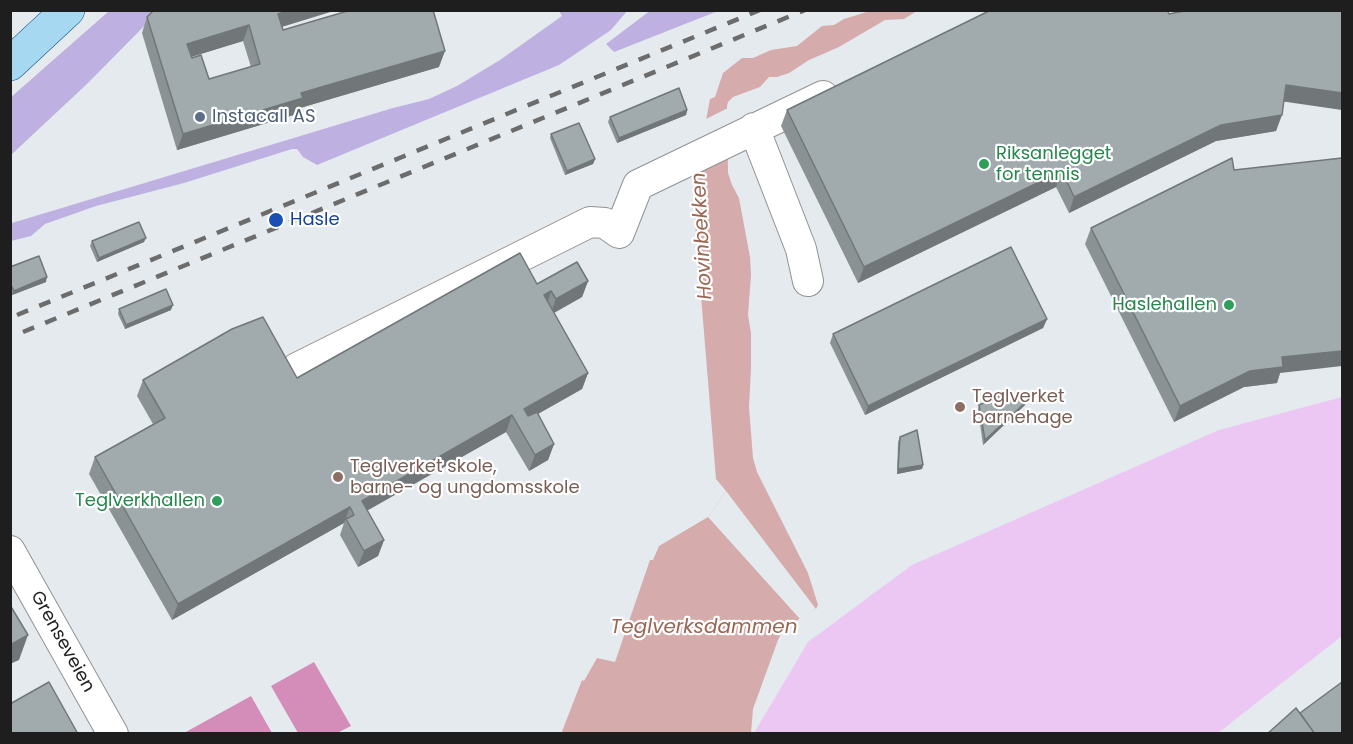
<!DOCTYPE html>
<style>
body{margin:0}
#map{position:relative;width:1353px;height:744px;overflow:hidden;background:#e5eaee;font-family:Poppins,sans-serif}
canvas{display:block}
.frame{position:absolute;inset:0;border:12px solid #1e1e1e;pointer-events:none}
</style>
<div id="map">
<canvas width="1353" height="744"></canvas>
<div class="frame"></div>
</div>
<script>
const ctx = document.querySelector('canvas').getContext('2d');
ctx.lineJoin = 'round';
function paint(path, color) {
  ctx.fillStyle = color;
  ctx.fill(path, 'evenodd');
}
function poly(rows) {
  const path = new Path2D();
  for (const r of rows) {
    path.moveTo(r[0], r[1]);
    for (let i = 2; i < r.length; i += 2) path.lineTo(r[i], r[i + 1]);
  }
  return path;
}
function stroke(path, color, width, dash) {
  ctx.strokeStyle = color;
  ctx.lineWidth = width;
  ctx.lineCap = dash ? 'butt' : 'round';
  ctx.setLineDash(dash || []);
  ctx.stroke(path);
}
function write(font, color, halo, rows, align = 'center') {
  ctx.font = font + ' Poppins,sans-serif';
  ctx.lineWidth = 4.5;
  ctx.setLineDash([]);
  ctx.textBaseline = 'middle';
  ctx.strokeStyle = halo;
  ctx.fillStyle = color;
  for (const [text, x, y, turn = 0] of rows) {
    ctx.save();
    ctx.translate(x, y);
    ctx.rotate((+turn || 0) * Math.PI / 180);
    ctx.textAlign = isNaN(turn) ? turn : align;
    if (halo) ctx.strokeText(text, 0, 0);
    ctx.fillText(text, 0, 0);
    ctx.restore();
  }
}
const grass = poly([
 [651,10,718,10,718,11,614,52,606,44],
 [109,11,159,11,88,83,11,155,10,98],
 [559,11,627,11,611,30,559,65,317,165,303,157,297,149,292,149,184,183,96,206,45,224,31,236,11,241,11,219,12,223,393,108,429,99,457,86,500,60,562,16]
]);
const park = poly([
 [1342,397,1342,636,1218,733,754,733,808,642,912,565,1219,430]
]);
const pitch = poly([
 [314,662,351,726,337,733,298,733,271,686],
 [251,696,272,733,184,733]
]);
const water = poly([
 [870,11,917,11,904,19,885,20,839,47,809,60,789,73,777,77,769,77,760,87,733,97,728,102,727,106,728,173,732,185,739,198,750,257,751,275,748,315,751,333,751,368,749,407,753,458,757,472,808,573,818,605,816,609,784,628,778,640,753,709,751,733,561,734,582,680,584,681,597,658,615,662,650,560,653,560,659,546,708,517,726,491,716,479,693,198,697,189,695,179,710,99,715,97,723,73,742,58,753,58,771,50,797,46,822,26,834,25,844,19]
]);
const pier = poly([
 [730,107,729,155,698,151,704,120],
 [726,491,816,609,800,619,708,517]
]);
const minor = poly([
 [754,128,801,249,808,281],
 [297,368,590,222,605,223,619,233,638,185,823,96],
 [10,551,113,734]
]);
const major = poly([
 [10,64,68,10]
]);
const rail = poly([
 [17,315,760,10],
 [23,332,805,10]
]);
const wall = poly([
 [1169,14,1284,102,1276,131,1216,141,1069,213,1056,187,858,283,781,126,787,110],
 [147,17,282,27,283,30,439,67,300,108,297,114,177,150,142,33],
 [243,41,251,67,209,79,191,57],
 [687,110,686,115,617,143,608,122,610,117],
 [551,134,595,159,593,164,565,175,550,138],
 [1234,170,1280,373,1277,383,1244,387,1174,422,1085,244,1091,228],
 [92,241,144,242,97,262,90,246],
 [10,267,46,282,12,295,10,292],
 [588,281,582,297,554,313,588,373,582,389,538,414,554,444,548,460,529,471,506,432,367,510,384,540,378,556,358,567,340,535,344,523,172,620,89,474,95,457,153,424,137,396,143,380,297,378,537,284],
 [119,309,171,310,125,329,118,314],
 [1047,319,1043,328,865,415,830,343,833,334],
 [979,405,1025,405,983,445,978,410],
 [900,437,923,465,922,469,897,474,898,442]
]);
const shadedWall = poly([
 [290,10,337,10,272,30,278,14],
 [249,25,243,41,181,60,187,44],
 [445,51,439,67,300,108,297,114,177,150,183,134,301,93],
 [1286,85,1342,93,1342,110,1280,101],
 [687,110,686,115,617,143,619,138],
 [1282,115,1276,131,1216,141,1069,213,1074,197,1221,125],
 [595,159,593,164,565,175,567,171],
 [1062,171,1056,187,858,283,864,267],
 [146,238,144,242,97,262,99,258],
 [47,277,46,282,12,295,14,291],
 [588,281,582,297,550,315,556,299],
 [551,291,546,308,544,295],
 [173,305,171,310,125,329,126,325],
 [1047,319,1043,328,865,415,868,406],
 [1342,351,1342,366,1280,373,1277,383,1244,387,1174,422,1180,406,1250,371,1282,357],
 [588,373,582,389,518,425,524,409],
 [1027,401,1025,405,983,445,985,440],
 [512,415,506,432,356,517,362,501],
 [554,444,548,460,529,471,535,455],
 [923,465,922,469,897,474,898,469],
 [350,507,344,523,172,620,178,604],
 [384,540,378,556,358,567,364,551],
 [28,635,19,660,10,664,10,645]
]);
const building = poly([
 [154,10,290,10,278,14,283,30,351,10,433,10,445,51,301,93,303,98,183,134,147,17,154,10],
 [249,25,260,64,209,79,201,55,192,58,187,44,249,25],
 [991,10,1167,10,1169,14,1189,10,1342,10,1342,93,1286,85,1282,115,1221,125,1074,197,1062,171,864,267,787,110,991,10],
 [679,88,687,110,619,138,610,117,679,88],
 [579,123,595,159,567,171,551,134,579,123],
 [1232,158,1234,170,1342,158,1342,351,1282,357,1283,367,1250,371,1180,406,1091,228,1232,158],
 [139,222,146,238,99,258,92,241,139,222],
 [1011,247,1047,319,868,406,833,334,1011,247],
 [520,253,537,284,577,262,588,281,556,299,551,291,544,295,588,373,524,409,528,416,537,412,554,444,535,455,512,415,362,501,384,540,364,551,346,519,354,515,350,507,178,604,95,457,165,418,143,380,232,329,263,317,297,378,520,253],
 [39,256,47,277,14,291,10,283,10,267,39,256],
 [166,289,173,305,126,325,119,309,166,289],
 [1004,393,1027,401,985,440,979,405,1004,393],
 [917,430,923,465,898,469,900,437,917,430],
 [10,605,28,635,10,645,10,605],
 [49,682,78,734,10,734,10,704,49,682],
 [1342,682,1342,734,1315,734,1300,713,1342,682],
 [1296,708,1315,734,1267,734,1296,708]
]);
const markers = [
 [200,117,6,"#5c6f8a"],
 [984,164,6,"#2e9e5b"],
 [276,220,8,"#1a4fb4"],
 [1229,305,6,"#2e9e5b"],
 [960,407,6,"#8d6e63"],
 [338,477,6,"#8d6e63"],
 [217,501,6,"#2e9e5b"]
];
const serviceNames = [
 ["Instacall AS",212,117]
];
const leisureNames = [
 ["Riksanlegget",996,154,"left"],
 ["for tennis",996,175,"left"],
 ["Haslehallen",1217,305],
 ["Teglverkhallen",205,501]
];
const transitNames = [
 ["Hasle",290,220]
];
const educationNames = [
 ["Teglverket",972,397],
 ["barnehage",972,418],
 ["Teglverket skole,",350,467],
 ["barne- og ungdomsskole",350,488]
];
const streetNames = [
 ["Grenseveien",62,642,61]
];
const waterNames = [
 ["Hovinbekken",703,236,-93],
 ["Teglverksdammen",704,628]
];
paint(grass, '#beb1e2');
paint(park, '#ecc7f3');
paint(pitch, '#d48cb8');
paint(water, '#d6abab');
paint(pier, '#e5eaee');
stroke(minor, '#929292', 32);
stroke(major, '#115386', 34);
stroke(minor, '#fff', 30);
stroke(major, '#a7d8f1', 33);
stroke(rail, '#6c6c6c', 4.5, [12, 12]);
paint(wall, '#8a9294');
paint(shadedWall, '#717778');
paint(building, '#a1aaac');
stroke(building, '#717778', 1.5);
for (const [x, y, r, color] of markers) {
  const dot = new Path2D();
  dot.arc(x, y, r, 0, 2 * Math.PI);
  ctx.fillStyle = color;
  ctx.fill(dot);
  stroke(dot, '#fff', 2);
}
write('18px', '#4e5e75', '#fff', serviceNames, 'left');
write('18px', '#27864d', '#fff', leisureNames, 'right');
write('18px', '#164399', '#fff', transitNames, 'left');
write('18px', '#785e54', '#fff', educationNames, 'left');
write('18px', '#1e1e1e', '#fff', streetNames);
write('italic 20px', '#9b6653', '#fff', waterNames);
</script>
